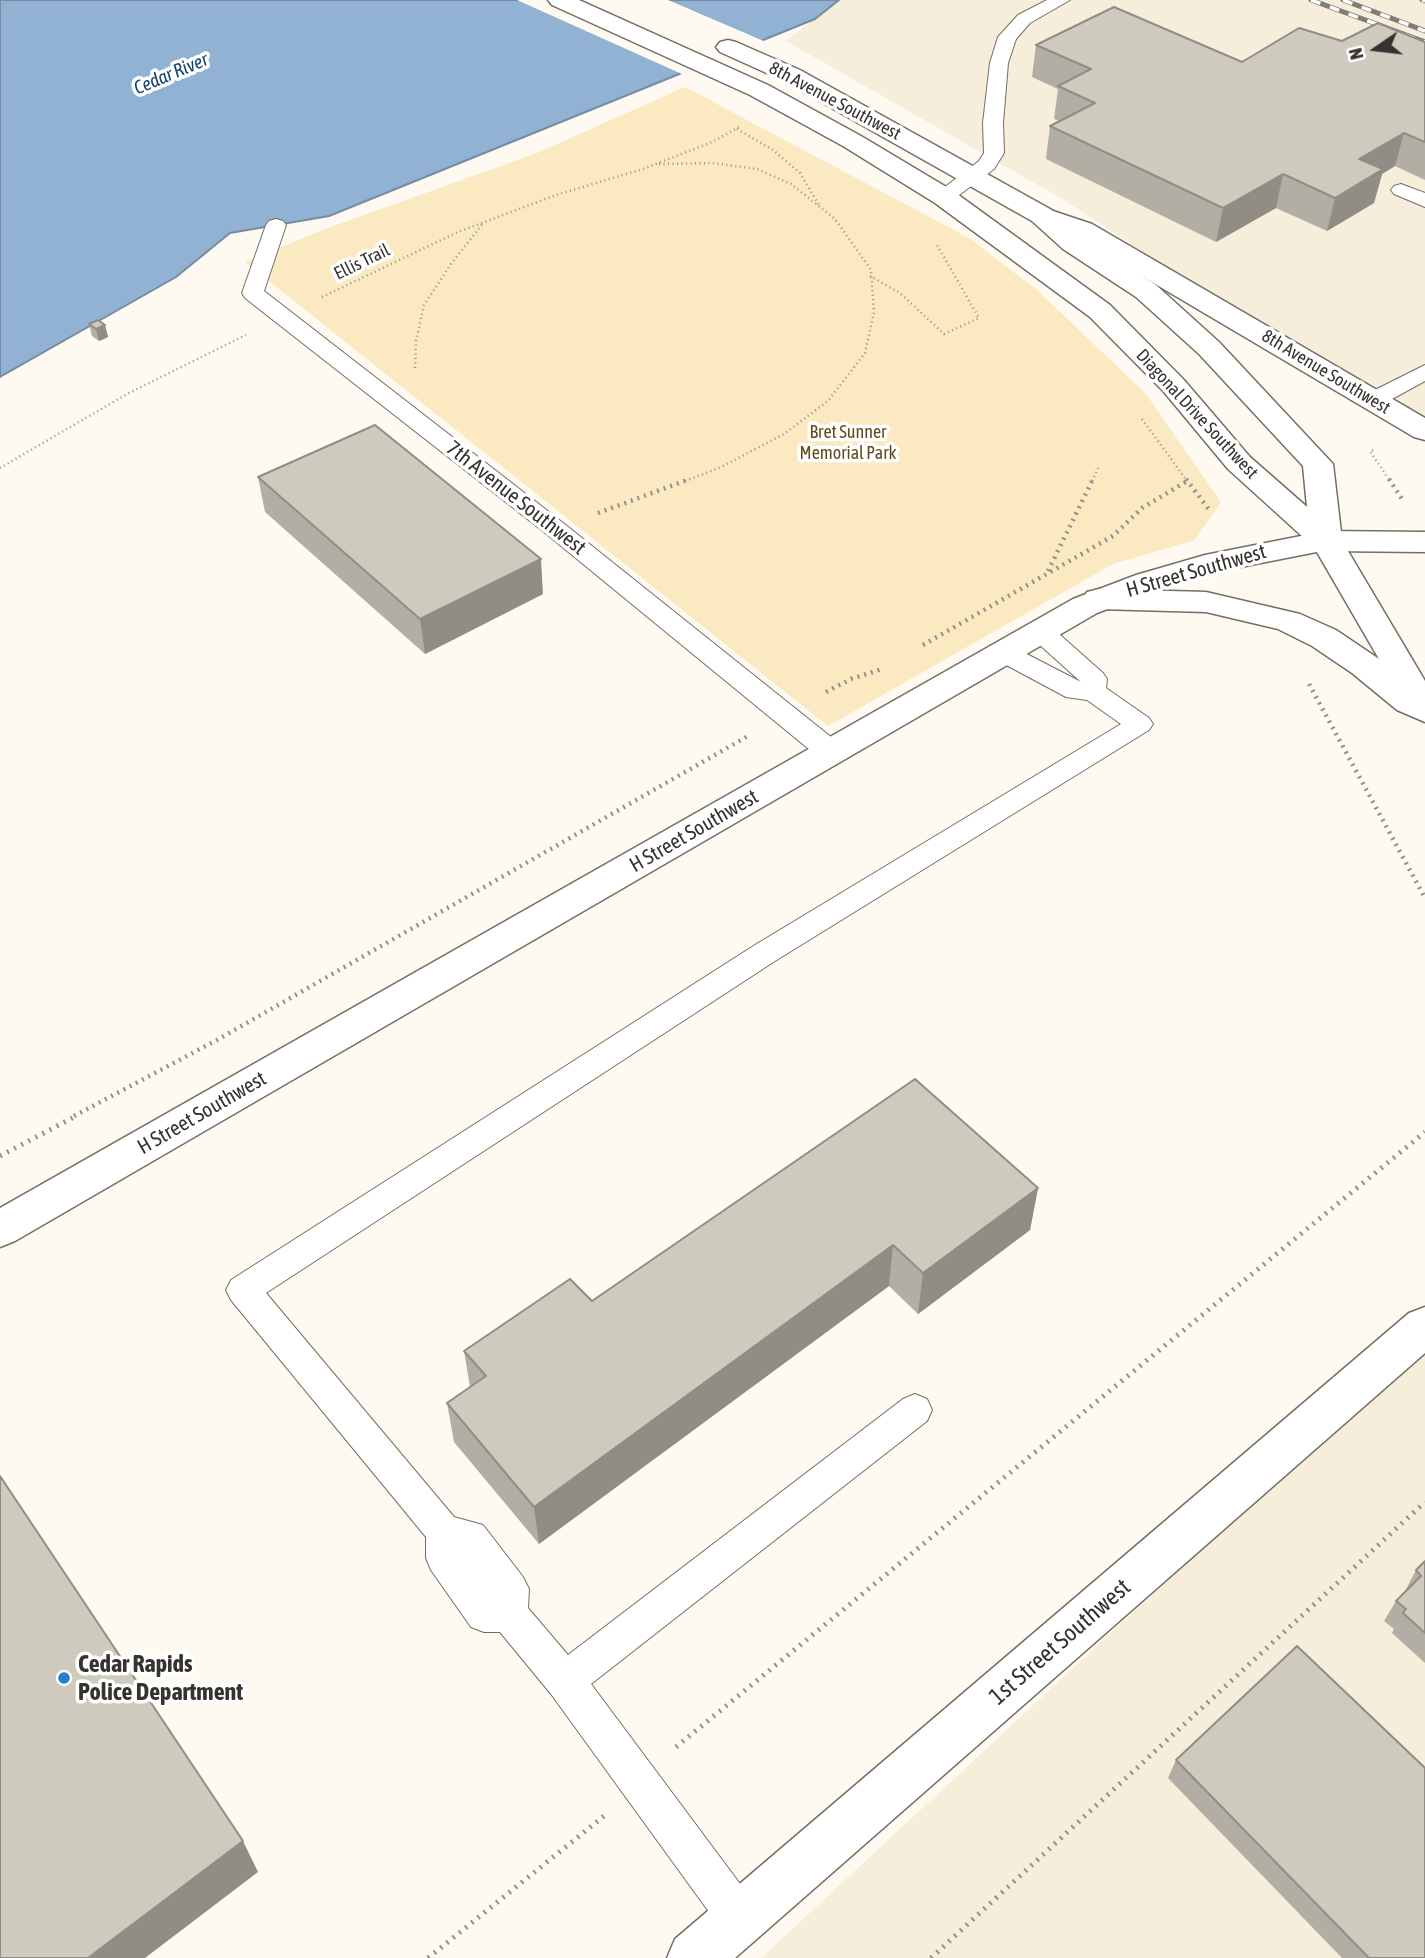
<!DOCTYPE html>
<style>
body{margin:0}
#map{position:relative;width:1425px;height:1958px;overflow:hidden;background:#fffaf1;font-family:"Asap Condensed",sans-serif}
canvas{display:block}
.north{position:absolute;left:1341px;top:14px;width:70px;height:70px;-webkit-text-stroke:5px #fff;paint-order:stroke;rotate:256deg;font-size:19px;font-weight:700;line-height:28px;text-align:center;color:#35332f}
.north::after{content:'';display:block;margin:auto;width:24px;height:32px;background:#35332f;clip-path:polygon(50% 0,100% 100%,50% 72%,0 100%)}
</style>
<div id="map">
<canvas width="1425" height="1958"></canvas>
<div class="north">N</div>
</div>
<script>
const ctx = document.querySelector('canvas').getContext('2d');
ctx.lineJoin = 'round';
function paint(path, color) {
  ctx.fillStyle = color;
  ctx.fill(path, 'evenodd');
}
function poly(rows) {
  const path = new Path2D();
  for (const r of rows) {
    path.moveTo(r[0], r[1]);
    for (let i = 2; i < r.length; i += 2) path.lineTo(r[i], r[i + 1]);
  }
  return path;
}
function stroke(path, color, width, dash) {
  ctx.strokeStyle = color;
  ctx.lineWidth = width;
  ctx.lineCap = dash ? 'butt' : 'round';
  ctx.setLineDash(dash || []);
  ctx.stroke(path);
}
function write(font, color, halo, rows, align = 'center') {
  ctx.font = font + ' "Asap Condensed",sans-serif';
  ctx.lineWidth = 7;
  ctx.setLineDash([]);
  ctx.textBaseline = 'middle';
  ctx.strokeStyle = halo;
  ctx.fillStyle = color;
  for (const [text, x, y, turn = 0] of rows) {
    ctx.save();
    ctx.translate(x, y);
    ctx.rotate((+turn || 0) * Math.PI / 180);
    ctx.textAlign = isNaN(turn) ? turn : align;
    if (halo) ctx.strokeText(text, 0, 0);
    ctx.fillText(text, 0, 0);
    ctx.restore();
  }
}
const built = poly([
 [839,0,1425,0,1425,431,1330,375,1064,200,786,41],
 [1425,1341,1425,1958,761,1958]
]);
const green = poly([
 [685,87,969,238,1037,290,1146,394,1221,502,1195,540,1113,564,828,726,245,262,325,229,537,153]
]);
const water = poly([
 [0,0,839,0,815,19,329,216,230,233,176,277,0,377,0,0]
]);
const pier = poly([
 [517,0,668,0,766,42,684,75]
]);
const pathFar2 = poly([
 [737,129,773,150,800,173,819,205],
 [659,164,712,163,757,169,791,184,835,219,871,270,874,312,865,353,828,401,784,434,719,468,685,481],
 [870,276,900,293,944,334,979,318,937,245],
 [322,297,458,232,556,195,643,169,712,142,741,126],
 [415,368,416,341,424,305,451,264,484,222],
 [1142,419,1187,481],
 [1373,450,1370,451,1390,481],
 [0,468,127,394,246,335],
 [1092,481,1098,468]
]);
const pathFar1 = poly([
 [1186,479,1210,511],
 [1389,479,1404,502],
 [598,513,690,479],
 [1048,571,1093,479],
 [923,645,1113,536,1142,508,1189,480],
 [1309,684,1425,898],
 [826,692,851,679,882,669],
 [74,1116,217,1040,748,736]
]);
const path = poly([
 [0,1156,78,1115],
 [676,1747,1425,1132],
 [428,1958,604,1816],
 [931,1958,1425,1502]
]);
const lane = poly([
 [1047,0,1070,0,1030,23,1016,39,1008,63,1003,123,1004,153,994,169,951,201,937,201,934,197,937,193,979,161,984,153,983,123,990,63,998,37,1018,15,1047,0],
 [1401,184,1425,193,1425,207,1394,194,1391,190,1394,186,1401,184],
 [276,219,283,221,286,225,264,291,562,522,841,745,844,752,841,759,831,761,821,759,544,532,245,298,242,293,266,225,269,221,276,219],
 [1425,365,1425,381,1381,405,1373,407,1365,405,1362,400,1365,395,1425,365],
 [1041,624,1050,626,1103,673,1107,679,1106,688,1149,718,1153,724,1149,730,775,961,266,1293,454,1517,483,1525,523,1577,529,1589,528,1608,568,1655,903,1399,915,1394,927,1399,932,1410,927,1421,591,1684,755,1904,761,1919,755,1934,740,1940,725,1934,551,1694,500,1632,484,1632,471,1627,431,1570,426,1558,426,1537,231,1300,226,1290,231,1280,755,945,1121,724,1087,700,1066,697,995,659,991,653,995,647,1004,645,1013,647,1081,682,1032,638,1028,632,1032,626,1041,624]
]);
const street = poly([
 [1326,531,1337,534,1342,541,1337,548,1220,571,1158,589,1097,613,15,1241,0,1247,0,1208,1073,599,1136,575,1205,555,1326,531]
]);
const secondary = poly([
 [1041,207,1092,224,1425,418,1425,440,1414,437,1074,236,1032,221,1028,215,1032,209,1041,207],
 [1326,531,1425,532,1425,552,1326,551,1315,548,1310,541,1315,534,1326,531],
 [1425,1307,1425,1353,735,1958,667,1958,675,1939,1409,1313,1425,1307]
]);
const primary = poly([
 [548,0,579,0,768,85,861,136,953,191,1110,305,1184,380,1250,457,1307,507,1303,466,1199,354,1136,297,1063,249,1032,221,782,80,720,52,716,47,720,42,728,40,736,42,800,70,1050,209,1083,237,1156,285,1219,342,1333,464,1342,541,1425,681,1425,722,1397,710,1352,673,1312,646,1278,629,1206,612,1099,609,1087,606,1083,599,1087,592,1099,589,1206,592,1300,614,1336,630,1379,659,1314,547,1228,469,1164,392,1090,317,935,203,843,146,750,95,552,5,548,0]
]);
const rail = poly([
 [1311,0,1425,42],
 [1343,0,1425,31],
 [1422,0,1425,1]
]);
const wall = poly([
 [1342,41,1425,42,1425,180,1395,166,1382,174,1374,203,1327,231,1276,208,1216,242,1046,159,1050,126,1059,121,1054,119,1058,89,1032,77,1036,45,1242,62],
 [89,324,105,325,108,337,99,341,92,336],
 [258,477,543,594,425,654,265,512],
 [1038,1188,1030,1230,918,1314,889,1286,539,1544,454,1442,447,1403,470,1387,464,1351,592,1301],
 [1425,1561,1425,1663,1392,1633,1394,1629,1384,1621,1396,1601,1405,1591,1416,1570],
 [1176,1760,1425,1958,1342,1958,1168,1778]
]);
const shadedWall = poly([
 [1404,133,1395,166,1382,174,1374,203,1327,231,1335,198,1359,159],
 [1283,174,1276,208,1216,242,1223,208],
 [105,325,108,337,99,341,96,329],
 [541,559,543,594,425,654,420,619],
 [1038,1188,1030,1230,918,1314,923,1273],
 [893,1245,889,1286,539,1544,534,1507],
 [243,1841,258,1872,145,1958,88,1958]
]);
const building = poly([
 [1114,7,1242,62,1299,28,1342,41,1378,23,1425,42,1425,142,1404,133,1359,159,1383,169,1335,198,1283,174,1223,208,1050,126,1095,103,1058,86,1091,69,1036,45,1114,7],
 [98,320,105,325,96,329,89,324,98,320],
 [375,425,541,559,420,619,258,477,375,425],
 [915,1079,1038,1188,923,1273,893,1245,534,1507,447,1403,486,1376,464,1351,570,1279,592,1301,915,1079],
 [0,1476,243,1841,88,1958,0,1958,0,1476],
 [1425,1561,1425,1633,1403,1613,1406,1609,1396,1601,1421,1576,1416,1570,1425,1561],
 [1297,1646,1425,1768,1425,1958,1369,1958,1176,1760,1297,1646]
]);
const markers = [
 [64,1678,7,"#237ecb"]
];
const farStreetnames = [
 ["8th Avenue Southwest",835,101,28],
 ["Ellis Trail",362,262,-26],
 ["8th Avenue Southwest",1326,372,31],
 ["Diagonal Drive Southwest",1197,414,47]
];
const farParknames = [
 ["Bret Sunner",848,432],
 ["Memorial Park",848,453]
];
const farWaternames = [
 ["Cedar River",171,74,-23]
];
const streetNames = [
 ["7th Avenue Southwest",516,498,38],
 ["H Street Southwest",1196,571,-16],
 ["H Street Southwest",694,831,-30],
 ["H Street Southwest",202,1113,-30]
];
const nearStreetnames = [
 ["1st Street Southwest",1060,1642,-41]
];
const nearPoinames = [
 ["Cedar Rapids",78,1664],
 ["Police Department",78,1692]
];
paint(built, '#f6eedb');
paint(green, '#fae9c1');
paint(water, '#92b2d3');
stroke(water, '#768ca2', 2);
paint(pier, '#fffaf1');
stroke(lane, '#746f65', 2);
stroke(street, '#746f65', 3);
stroke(secondary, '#746f65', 3);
stroke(primary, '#746f65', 3);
stroke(pathFar2, '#94918a', 2.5, [1, 3.5]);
stroke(pathFar1, '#94918a', 4.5, [2, 5]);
stroke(path, '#94918a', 5, [2, 6]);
paint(lane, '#fff');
paint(street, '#fff');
paint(secondary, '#fff');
paint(primary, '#fff');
stroke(rail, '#807d77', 5);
stroke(rail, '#fff', 3.5, [10]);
paint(wall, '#b2aea3');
paint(shadedWall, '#918d85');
paint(building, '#cfcabe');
stroke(building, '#918d85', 2);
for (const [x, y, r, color] of markers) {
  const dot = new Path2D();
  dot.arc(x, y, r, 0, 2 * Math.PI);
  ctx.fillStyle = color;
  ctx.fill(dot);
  stroke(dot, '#fff', 2.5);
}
write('18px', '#35332f', '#fff', farStreetnames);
write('18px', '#5f4c1a', '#fff', farParknames);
write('italic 19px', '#12436d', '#fff', farWaternames);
write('21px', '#35332f', '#fff', streetNames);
write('24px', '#35332f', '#fff', nearStreetnames);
write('bold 24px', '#35332f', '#fff', nearPoinames, 'left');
</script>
